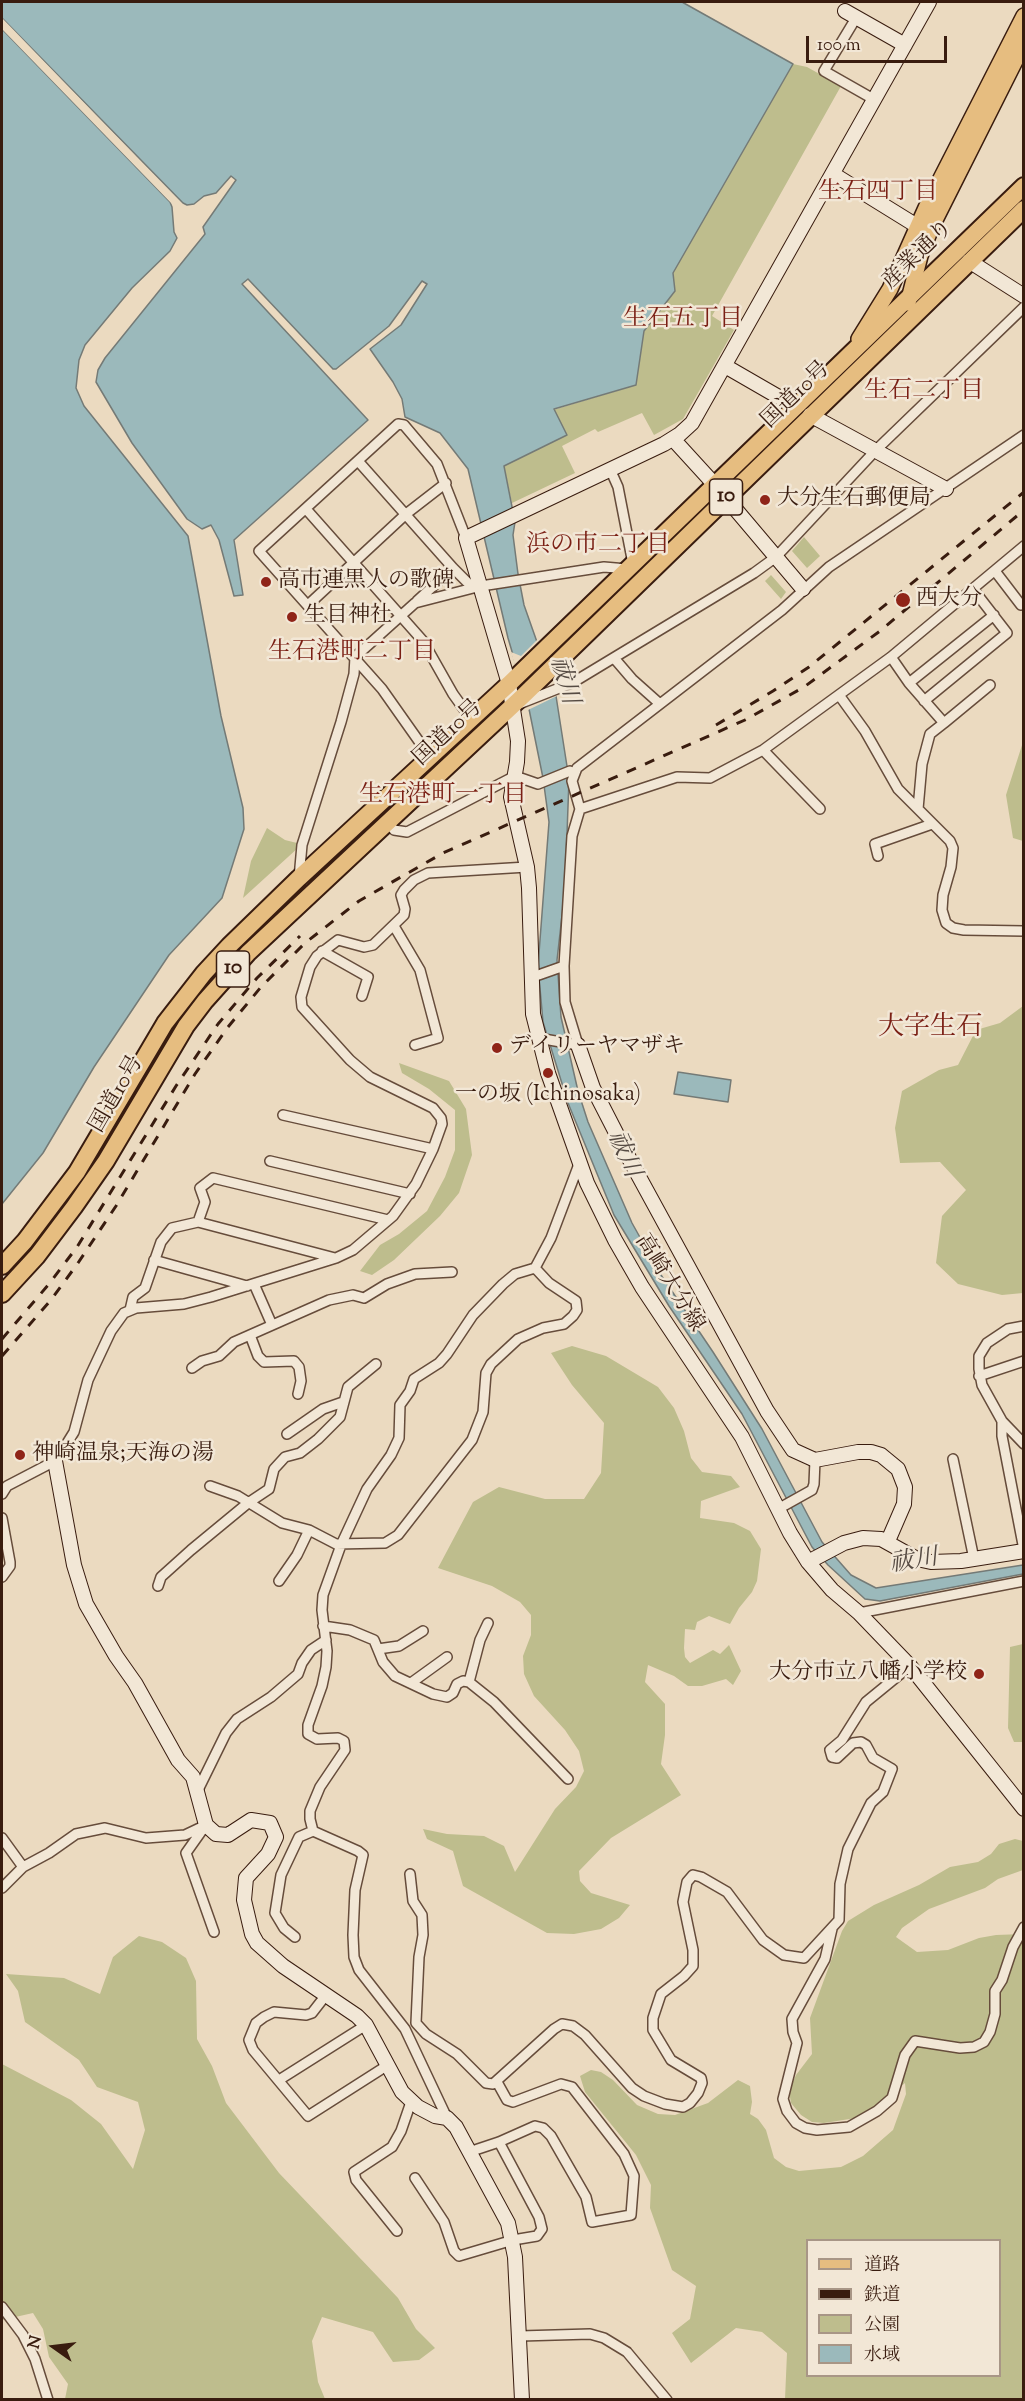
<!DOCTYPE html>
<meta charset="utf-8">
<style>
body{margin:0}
#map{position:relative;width:1025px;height:2401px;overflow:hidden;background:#ebdac0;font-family:"Sorts Mill Goudy","Noto Serif JP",serif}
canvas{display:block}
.frame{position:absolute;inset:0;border:3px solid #391c0f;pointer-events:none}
.legend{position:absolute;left:806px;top:2239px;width:195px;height:138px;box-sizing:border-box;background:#f2e7d6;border:2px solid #a89686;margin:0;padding:8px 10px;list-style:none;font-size:18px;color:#391c0f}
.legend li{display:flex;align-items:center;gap:12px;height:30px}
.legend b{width:30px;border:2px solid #a89686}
.north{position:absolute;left:24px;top:2317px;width:60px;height:60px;-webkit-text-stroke:4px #f2e7d6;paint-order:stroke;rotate:284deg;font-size:16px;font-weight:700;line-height:24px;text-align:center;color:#391c0f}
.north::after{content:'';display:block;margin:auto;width:21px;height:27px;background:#391c0f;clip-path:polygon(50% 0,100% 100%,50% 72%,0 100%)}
.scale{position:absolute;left:806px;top:36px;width:141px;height:27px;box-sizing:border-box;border:3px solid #391c0f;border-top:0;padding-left:8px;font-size:18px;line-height:21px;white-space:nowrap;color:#391c0f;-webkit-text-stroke:4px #f2e7d6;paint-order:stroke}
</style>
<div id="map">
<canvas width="1025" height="2401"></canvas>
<div class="frame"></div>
<ul class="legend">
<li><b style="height:8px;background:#e6bd80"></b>道路</li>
<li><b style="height:8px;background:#391c0f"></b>鉄道</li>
<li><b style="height:16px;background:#bebd8d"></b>公園</li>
<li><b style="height:16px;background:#9bb9bb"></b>水域</li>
</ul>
<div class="north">N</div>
<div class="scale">100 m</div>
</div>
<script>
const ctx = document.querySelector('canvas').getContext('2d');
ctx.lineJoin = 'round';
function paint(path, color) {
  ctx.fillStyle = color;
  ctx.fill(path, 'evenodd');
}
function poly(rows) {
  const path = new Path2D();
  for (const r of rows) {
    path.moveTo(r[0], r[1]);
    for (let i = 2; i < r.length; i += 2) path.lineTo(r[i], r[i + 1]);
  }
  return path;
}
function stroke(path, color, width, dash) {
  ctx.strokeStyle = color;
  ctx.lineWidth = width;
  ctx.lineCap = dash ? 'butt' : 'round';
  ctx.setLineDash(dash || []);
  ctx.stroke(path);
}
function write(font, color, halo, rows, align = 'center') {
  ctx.font = font + ' "Sorts Mill Goudy","Noto Serif JP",serif';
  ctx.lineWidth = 5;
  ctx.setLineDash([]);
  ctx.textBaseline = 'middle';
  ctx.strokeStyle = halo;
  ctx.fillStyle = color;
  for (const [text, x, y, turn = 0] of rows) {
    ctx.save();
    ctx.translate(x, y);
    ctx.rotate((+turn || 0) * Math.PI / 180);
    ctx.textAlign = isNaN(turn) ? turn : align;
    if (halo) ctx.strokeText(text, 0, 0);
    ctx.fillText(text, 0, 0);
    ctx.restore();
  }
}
const green = poly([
 [793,64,807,67,841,86,712,316,734,330,683,419,654,435,642,413,598,432,595,429,562,446,575,473,512,503,504,466,567,435,553,410,636,385,644,331,675,291,672,273],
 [804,537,820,556,807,568,792,551],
 [771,575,786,592,781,599,765,581],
 [1023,742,1024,840,1023,841,1013,838,1006,795],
 [267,828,285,840,297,843,299,847,243,898,251,861],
 [1023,1006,1023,1293,1002,1295,958,1284,936,1263,942,1216,966,1190,940,1162,900,1163,895,1128,902,1091,939,1070,958,1065,976,1030,1000,1023],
 [399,1063,449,1081,466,1109,472,1155,459,1193,440,1216,394,1260,372,1275,360,1271,380,1245,399,1234,427,1211,445,1177,455,1150,455,1110,429,1089,402,1073],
 [572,1346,606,1356,658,1387,674,1408,684,1431,691,1458,702,1472,731,1476,740,1487,701,1501,700,1518,734,1523,750,1531,761,1549,757,1581,752,1592,739,1608,730,1624,709,1616,697,1622,695,1630,685,1629,684,1648,685,1657,690,1663,713,1650,720,1654,729,1645,741,1671,733,1685,726,1679,702,1686,688,1686,674,1676,648,1665,645,1682,665,1704,665,1735,661,1764,681,1795,611,1838,579,1871,580,1881,591,1893,630,1905,619,1918,601,1929,574,1934,547,1933,463,1886,453,1851,427,1839,423,1829,447,1834,484,1836,504,1846,515,1872,555,1809,576,1787,584,1771,579,1751,565,1730,534,1696,524,1674,523,1656,531,1635,531,1615,520,1602,492,1586,438,1568,473,1502,499,1487,545,1499,584,1499,601,1473,604,1423,572,1385,551,1353],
 [1023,1644,1023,1742,1014,1742,1008,1728,1010,1647],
 [1015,1839,1023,1841,1023,1870,998,1879,985,1888,929,1909,902,1928,896,1937,917,1952,948,1950,979,1938,996,1935,1023,1934,1023,2399,785,2399,787,2353,762,2332,736,2328,691,2363,672,2333,690,2319,696,2286,672,2270,650,2208,651,2185,636,2155,585,2092,580,2076,591,2070,601,2072,613,2080,637,2105,658,2114,675,2115,708,2103,738,2080,750,2086,752,2102,750,2114,758,2119,766,2130,774,2158,786,2167,799,2171,841,2167,863,2156,893,2130,906,2094,905,2083,871,2110,856,2118,824,2123,812,2122,801,2115,791,2103,789,2091,796,2075,812,2054,810,2018,842,1931,848,1921,874,1905,919,1885,950,1867,978,1862,991,1854,999,1844],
 [808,2240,1000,2240,1000,2376,808,2376],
 [139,1936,162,1942,186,1958,196,1981,197,2039,212,2066,226,2103,279,2173,398,2298,416,2329,435,2348,419,2360,393,2362,373,2332,322,2317,312,2341,318,2382,325,2399,65,2399,68,2384,49,2357,43,2329,33,2313,2,2320,2,2064,71,2100,101,2124,133,2169,145,2130,138,2102,97,2087,79,2060,25,2022,18,1991,6,1974,64,1978,100,1994,113,1957]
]);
const water = poly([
 [2,2,682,2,793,64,673,273,675,291,644,331,636,385,554,409,567,435,504,466,515,522,513,535,518,574,524,605,556,696,569,779,565,889,557,960,561,1017,578,1091,588,1122,632,1223,661,1275,713,1352,762,1429,822,1542,851,1575,876,1588,1023,1565,1023,1574,880,1601,865,1599,828,1565,812,1547,742,1414,669,1306,614,1215,568,1103,543,1022,538,966,549,822,543,778,529,709,508,638,468,469,440,433,405,417,402,399,393,382,370,349,401,325,427,284,422,281,389,326,336,369,333,369,248,279,242,284,368,420,234,540,243,595,234,596,219,540,211,525,202,529,187,519,132,443,96,382,98,370,105,358,205,234,203,227,236,180,231,176,216,193,204,196,194,204,187,205,183,203,2,18,2,2],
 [2,29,170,202,172,207,174,232,177,238,170,251,132,288,85,345,79,360,76,388,84,406,188,536,221,716,243,808,244,829,222,898,169,955,94,1067,43,1153,2,1204,2,29],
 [678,1072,731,1080,728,1102,674,1094,678,1072]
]);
const pier = poly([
 [2,18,179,201,187,208,176,203,2,23],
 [2,26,172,199,175,207,2,29],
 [540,637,559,695,528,710,511,652,521,656]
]);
const street = poly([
 [856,18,824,71,875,100],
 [358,461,453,568,469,584,478,585],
 [610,469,618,487,633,564],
 [306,509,423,641,453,694,471,719],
 [995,571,1021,605],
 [417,601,453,568],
 [308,605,406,514,446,483],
 [891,657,909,683,944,723,990,685],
 [614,658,632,679,660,704],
 [558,662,560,677,572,683],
 [909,683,994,615],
 [839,695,865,731,898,789,950,841,953,848,951,867,943,895,942,910,946,923,953,928,964,930,1024,931],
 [924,701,1007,633,973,589],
 [519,704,572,683,754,573,776,557,875,451,1024,307],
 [763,750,820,809],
 [430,757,382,689,259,551,398,424,404,425,437,464,466,538],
 [580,809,572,781,577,768,782,610,829,567,1024,435],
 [918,809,922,764,930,734,944,723],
 [388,822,394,830,407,832,515,776,538,784,570,771,574,773],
 [878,856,875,844,932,824],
 [299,878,302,845,341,722,354,674,355,657,415,603,481,586,604,567,627,569],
 [394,926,420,970,438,1038,415,1045],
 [322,951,368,977,362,996],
 [530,978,564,966],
 [538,1038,578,1045],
 [578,1045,565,1002,564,966,572,836,580,809,677,777,710,778,763,750,891,657,1024,546],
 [283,1115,433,1149],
 [270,1161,410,1194],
 [198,1222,335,1258],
 [154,1260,247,1286],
 [254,1284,272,1325],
 [130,1310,133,1297,145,1288,161,1242,172,1228,198,1222,205,1202,200,1188,213,1178,388,1220],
 [1024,1326,1008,1329,987,1343,979,1356,979,1369,982,1385,1002,1421,1024,1444],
 [250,1335,258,1356,264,1362,294,1361,299,1367,301,1381,298,1394],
 [192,1368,202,1361,219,1356,234,1342,329,1300,353,1295,364,1298,387,1284,415,1274,452,1272],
 [979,1376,1024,1361],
 [1002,1421,1002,1436,1024,1550],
 [287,1434,323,1409,343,1402],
 [953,1459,974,1559],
 [210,1486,238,1496,282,1523,309,1530,336,1544,385,1543,398,1535,472,1440,483,1412,486,1373,491,1364,518,1339,543,1328,564,1324,573,1316,577,1310,576,1301,549,1283,535,1268,551,1238,579,1164],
 [2,1494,7,1486,55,1461,61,1453,74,1432,88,1380,111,1331,124,1313,136,1308,184,1304,211,1297,336,1258,353,1250,393,1216,416,1184,433,1149,442,1124,441,1118,433,1108,370,1077,350,1060,302,1007,301,997,310,967,317,956,338,940,364,947,373,945,404,915,405,909,401,895,404,890,414,880,428,873,527,867],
 [778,1509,812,1490,814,1484,815,1460],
 [2,1518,10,1562,10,1566,2,1577],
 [279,1581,297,1555,309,1530],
 [158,1586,161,1577,191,1550,248,1503,269,1489,274,1469,285,1457,300,1453,318,1439,340,1417,348,1387,376,1364],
 [859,1613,1024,1581],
 [323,1626,350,1630,374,1640,383,1662,395,1676,433,1694,447,1697,453,1693,457,1684,463,1681,469,1682,494,1702,568,1779],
 [378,1649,399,1646,423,1631],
 [469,1682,480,1640,488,1623],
 [411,1683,447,1657],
 [197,1792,226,1733,237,1719,271,1697,298,1674,302,1663,311,1650,326,1640],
 [203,1829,186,1853,214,1932],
 [313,1831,310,1819,310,1811,320,1787,345,1750,344,1741,338,1738,317,1739,308,1734,308,1725,322,1686,326,1667,327,1651,322,1610,323,1595,341,1545,367,1489,391,1455,399,1438,400,1405,410,1391,414,1379,439,1363,447,1354,473,1315,503,1284,515,1274,535,1268],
 [2,1838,23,1867],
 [410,1874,413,1901,422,1915,423,1935,419,1957,416,2023,426,2034,457,2054,486,2083,493,2084,554,2029,562,2024,573,2026,585,2035,632,2088,644,2096,665,2104,683,2107,690,2103,698,2093,702,2083,701,2078,671,2060,653,2030,653,2018,661,1994,684,1976,693,1966,693,1950,683,1902,687,1882,693,1875,701,1877,727,1892,763,1940,784,1955,804,1958,839,1920,840,1884,848,1849,871,1803,883,1792,892,1769,873,1758,866,1745,861,1742,853,1743,837,1758,832,1757,830,1750,842,1740,866,1702,910,1666],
 [2,1888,23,1867,49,1853,76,1834,105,1828,146,1838,185,1835,206,1825],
 [832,1929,825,1959,792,2019,793,2032,797,2043,783,2099,787,2111,796,2123,805,2128,817,2130,849,2127,877,2111,892,2098,905,2055,915,2041,960,2048,974,2047,984,2042,990,2032,995,2014,995,1991,1002,1980,1013,1947,1024,1927],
 [295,1937,284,1928,275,1913,281,1875,299,1837,313,1831,358,1851,363,1855,355,1890,353,1935,354,1957,359,1970,405,2029,447,2118],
 [326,1995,312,2013,306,2015,274,2012,264,2017,256,2023,249,2040,253,2050,308,2116,388,2065],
 [279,2080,366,2025],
 [469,2152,499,2142,535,2126,543,2128,551,2136,586,2197,592,2222,631,2215,634,2176,624,2154,572,2087,561,2084,513,2102,507,2100,497,2082],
 [415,2178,444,2222,454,2251,459,2256,513,2240,537,2236,542,2229,539,2217,499,2142],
 [397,2231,356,2180,354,2172,392,2147,401,2131,411,2102],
 [2,2307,23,2335,35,2359,48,2400],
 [520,2336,590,2334,604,2338,627,2352,667,2400]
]);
const secondary = poly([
 [929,2,692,423,680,434,664,444,466,538,509,684,518,741,517,762,511,797,527,867,529,888,533,1014,548,1073,587,1183,615,1240,642,1287,742,1437,790,1533,808,1562,832,1590,859,1613,910,1666,1024,1809],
 [845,11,905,45],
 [833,174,917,226],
 [969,261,1024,296],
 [725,366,796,407],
 [810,415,946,489],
 [673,439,715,485,803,589],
 [578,1045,593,1088,631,1162,767,1411,793,1450,815,1460,858,1452,871,1452,881,1455,898,1469,905,1487,904,1504,888,1541],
 [55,1461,74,1565,86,1604,116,1656,135,1683,178,1760,193,1777,206,1825,216,1834,228,1835,251,1820,270,1823,276,1837,268,1854,246,1878,244,1900,252,1934,257,1943,283,1966,357,2016,366,2025,402,2092,418,2107,435,2116,447,2118,456,2127,508,2223,515,2257,522,2400],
 [808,1562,844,1543,863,1538,881,1539,917,1559,931,1562,961,1561,1024,1551]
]);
const primary = poly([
 [908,303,920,256,931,228,1024,43],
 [859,339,890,289,926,208,1024,16]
]);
const highway = poly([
 [2,1266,25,1241,77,1172,165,1023,204,973,229,946,299,878,509,684,1024,186],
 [2,1294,37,1256,74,1207,106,1161,186,1026,205,1001,248,953,524,695,1024,209]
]);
const rail = poly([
 [716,725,773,691,809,667,1024,492],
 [2,1339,49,1284,77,1247,176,1086,218,1024,257,978,300,936],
 [2,1356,51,1300,78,1263,116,1206,195,1074,228,1027,261,987,305,943,359,901,443,853,745,720,804,687,880,631,1024,510]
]);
const markers = [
 [765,500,6,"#8f2418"],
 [266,582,6,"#8f2418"],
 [903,600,8,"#8f2418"],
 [292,617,6,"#8f2418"],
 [497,1048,6,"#8f2418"],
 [548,1073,6,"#8f2418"],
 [20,1455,6,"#8f2418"],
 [979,1674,6,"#8f2418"]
];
const shields = [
 [726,497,33],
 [233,969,33]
];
const shieldNames = [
 ["10",726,497],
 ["10",233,969]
];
const streetNames = [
 ["産業通り",919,256,-44],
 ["国道10号",797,396,-44],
 ["国道10号",449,734,-43],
 ["国道10号",118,1095,-60],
 ["高崎大分線",668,1284,58]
];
const poiNames = [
 ["大分生石郵便局",777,500],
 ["高市連黒人の歌碑",278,582],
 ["西大分",916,600],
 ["生目神社",304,617],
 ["デイリーヤマザキ",509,1048],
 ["一の坂 (Ichinosaka)",548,1096,"center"],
 ["神崎温泉;天海の湯",32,1455],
 ["大分市立八幡小学校",967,1674,"right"]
];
const neighbourhoodNames = [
 ["生石四丁目",878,194],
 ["生石五丁目",683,321],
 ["生石二丁目",924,393],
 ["浜の市二丁目",598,547],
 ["生石港町二丁目",352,654],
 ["生石港町一丁目",443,797]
];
const waterNames = [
 ["祓川",562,681,74],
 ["祓川",622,1155,67],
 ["祓川",914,1563,-9]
];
const quarterNames = [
 ["大字生石",930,1030]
];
paint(green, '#bebd8d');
paint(water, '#9bb9bb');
stroke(water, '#747a76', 1.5);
paint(pier, '#ebdac0');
stroke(street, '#664c3b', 12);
stroke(secondary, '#391c0f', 16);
stroke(primary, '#391c0f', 18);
stroke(highway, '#391c0f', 20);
stroke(street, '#f2e7d6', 9);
stroke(secondary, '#f2e7d6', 14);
stroke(primary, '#e6bd80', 15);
stroke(highway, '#e6bd80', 16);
stroke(rail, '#391c0f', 3, [10, 10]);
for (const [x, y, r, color] of markers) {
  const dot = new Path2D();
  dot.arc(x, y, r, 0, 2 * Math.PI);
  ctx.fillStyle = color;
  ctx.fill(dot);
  stroke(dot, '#f2e7d6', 2);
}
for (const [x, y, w] of shields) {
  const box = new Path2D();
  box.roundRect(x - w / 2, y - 18, w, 36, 4.5);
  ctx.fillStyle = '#f2e7d6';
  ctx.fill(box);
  stroke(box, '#391c0f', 1.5);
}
write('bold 21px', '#391c0f', null, shieldNames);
write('22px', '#391c0f', '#f2e7d6', streetNames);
write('22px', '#391c0f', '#f2e7d6', poiNames, 'left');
write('24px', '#7a1f14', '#f2e7d6', neighbourhoodNames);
write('italic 24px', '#564b43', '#f2e7d6', waterNames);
write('26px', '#7a1f14', '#f2e7d6', quarterNames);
</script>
